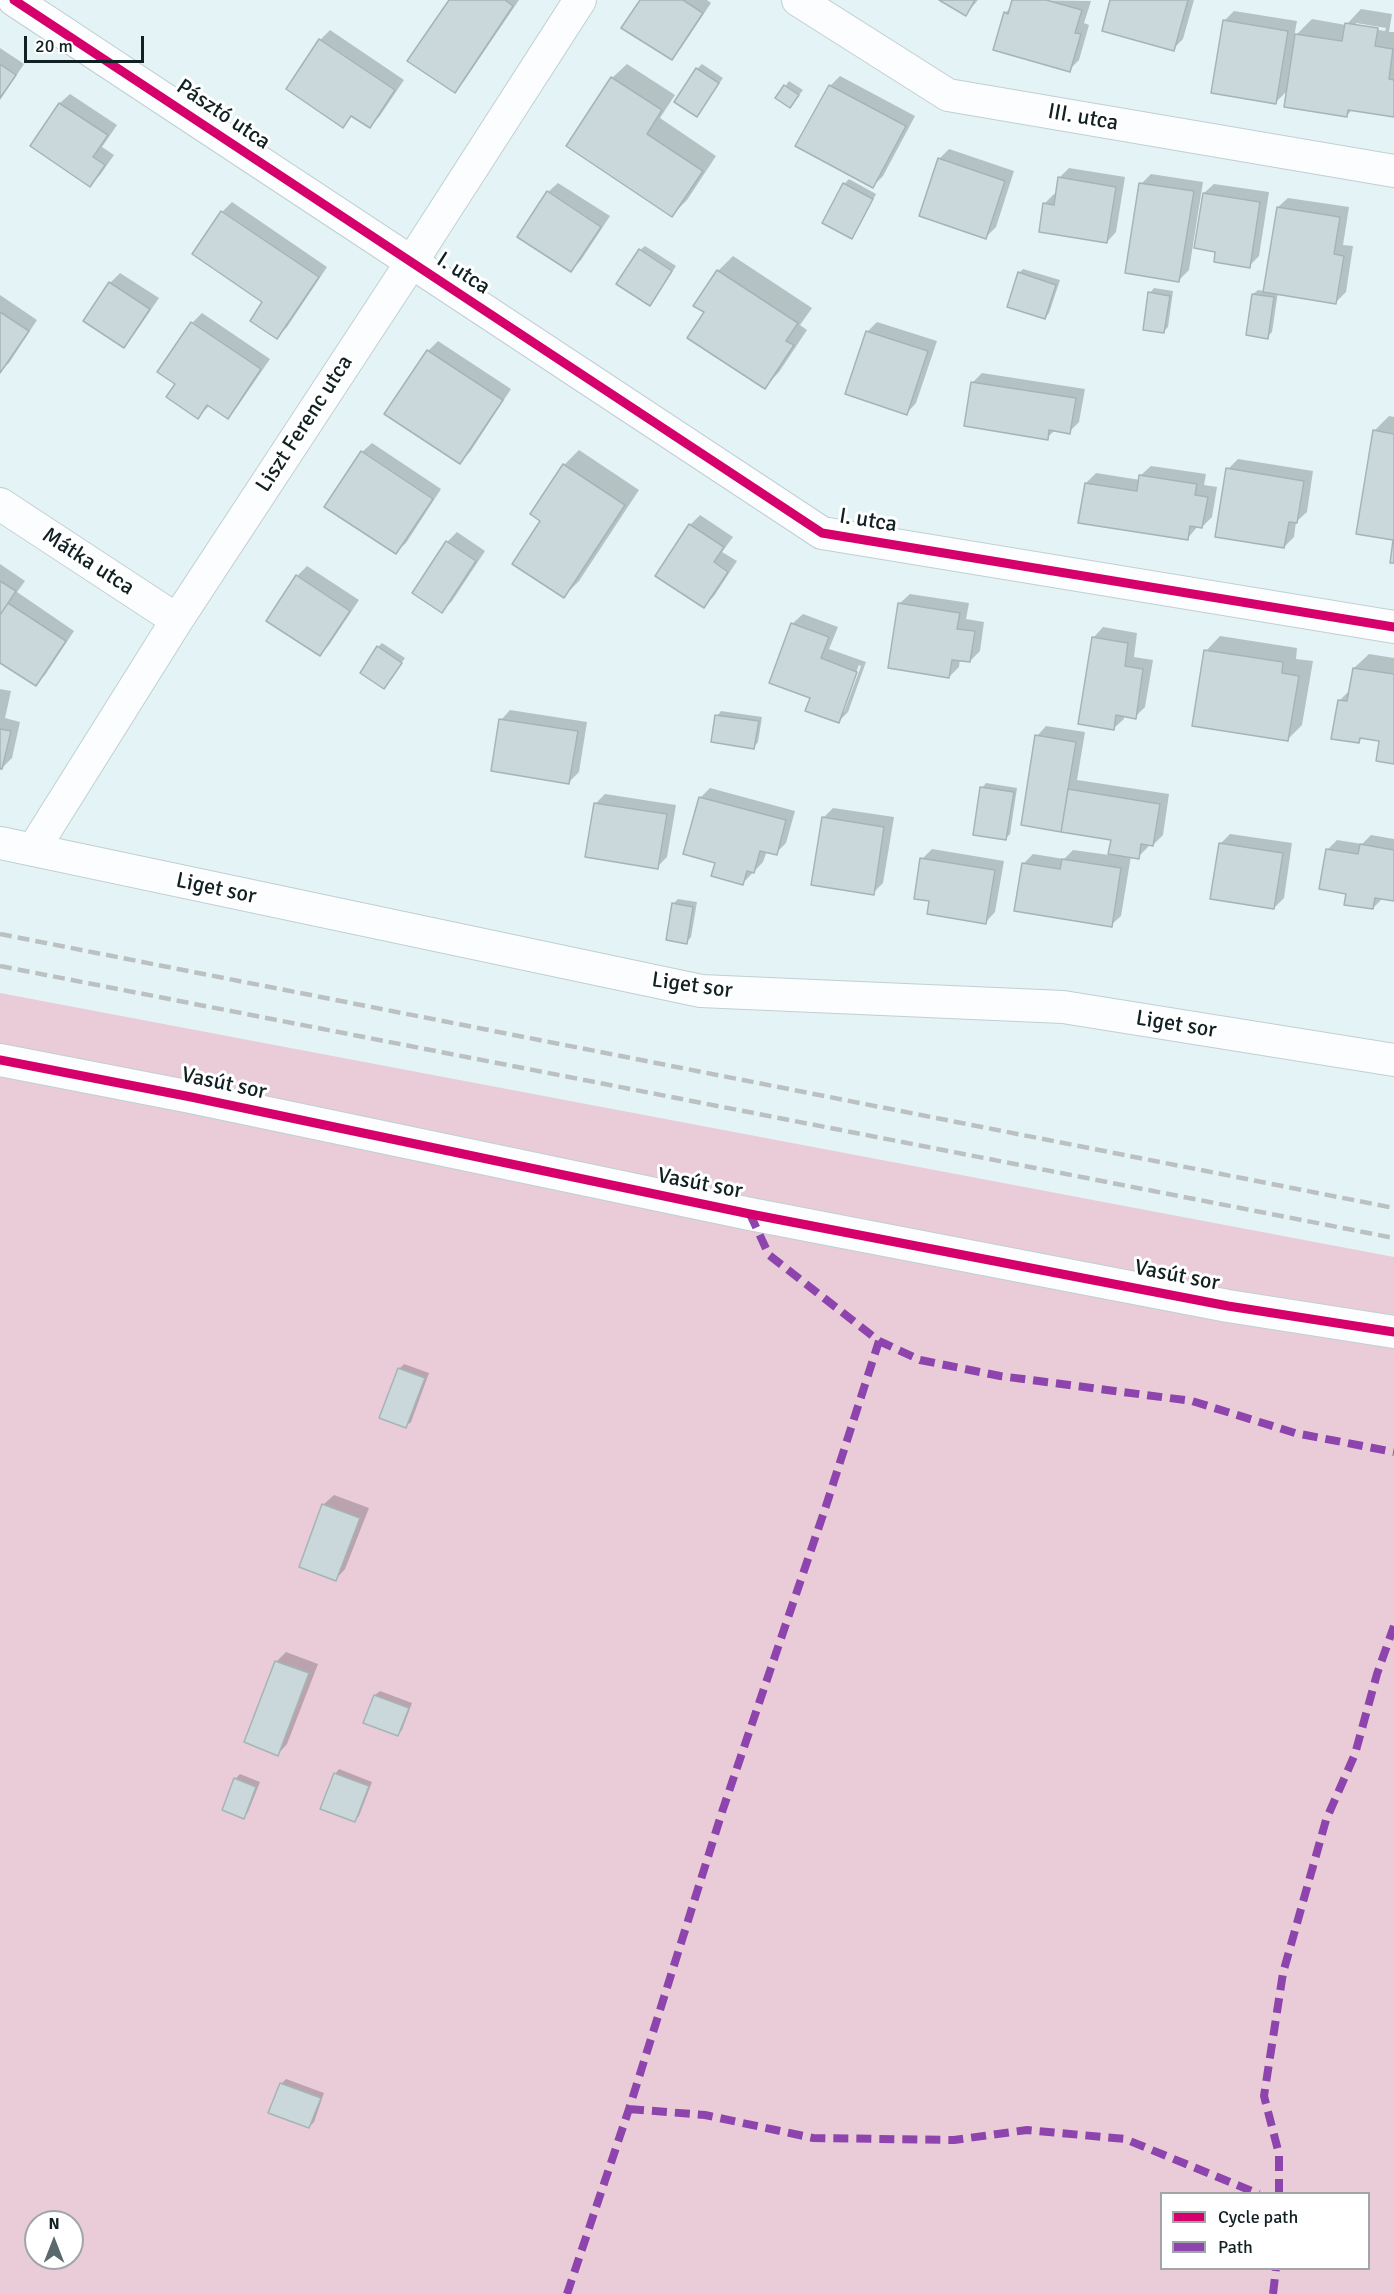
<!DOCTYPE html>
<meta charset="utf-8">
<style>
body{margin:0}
#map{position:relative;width:1394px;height:2294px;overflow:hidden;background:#e3f3f6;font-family:Signika,sans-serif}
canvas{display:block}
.legend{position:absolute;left:1160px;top:2192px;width:210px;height:78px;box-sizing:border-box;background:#fff;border:2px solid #a0a6a7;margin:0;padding:8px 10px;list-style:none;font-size:18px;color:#112022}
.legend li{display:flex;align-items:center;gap:12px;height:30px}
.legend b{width:30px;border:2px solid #a0a6a7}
.north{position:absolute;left:24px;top:2210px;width:60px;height:60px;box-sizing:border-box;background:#fff;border:2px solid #a0a6a7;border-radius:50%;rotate:0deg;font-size:16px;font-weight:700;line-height:24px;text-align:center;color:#112022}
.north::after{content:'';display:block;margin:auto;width:21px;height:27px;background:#5a6a6c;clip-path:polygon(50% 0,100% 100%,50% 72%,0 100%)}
.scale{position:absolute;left:24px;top:36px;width:120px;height:27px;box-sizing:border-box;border:3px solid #112022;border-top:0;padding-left:8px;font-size:18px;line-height:21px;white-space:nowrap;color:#112022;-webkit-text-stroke:4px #fff;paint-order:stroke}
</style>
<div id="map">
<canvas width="1394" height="2294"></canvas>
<ul class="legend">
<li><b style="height:8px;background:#d6006c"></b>Cycle path</li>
<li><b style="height:8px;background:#8e44ad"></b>Path</li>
</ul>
<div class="north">N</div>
<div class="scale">20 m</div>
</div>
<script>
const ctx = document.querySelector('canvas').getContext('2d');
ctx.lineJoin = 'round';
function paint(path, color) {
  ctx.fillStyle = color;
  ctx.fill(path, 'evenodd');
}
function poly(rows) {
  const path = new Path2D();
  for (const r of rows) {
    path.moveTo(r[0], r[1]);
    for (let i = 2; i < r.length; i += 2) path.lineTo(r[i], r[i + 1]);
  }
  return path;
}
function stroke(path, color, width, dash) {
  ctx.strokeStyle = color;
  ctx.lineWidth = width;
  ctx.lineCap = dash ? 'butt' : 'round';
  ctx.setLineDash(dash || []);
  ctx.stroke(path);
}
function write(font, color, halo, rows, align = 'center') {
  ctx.font = font + ' Signika,sans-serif';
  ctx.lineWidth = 6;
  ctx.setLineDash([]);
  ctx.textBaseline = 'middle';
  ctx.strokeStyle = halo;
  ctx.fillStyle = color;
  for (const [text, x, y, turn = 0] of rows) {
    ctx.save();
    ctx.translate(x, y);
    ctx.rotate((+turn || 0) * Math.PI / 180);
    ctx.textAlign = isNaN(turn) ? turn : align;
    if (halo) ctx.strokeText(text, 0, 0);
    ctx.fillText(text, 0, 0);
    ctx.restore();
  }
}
const green = poly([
 [0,993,1394,1257,1394,2294,0,2294],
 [1162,2194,1368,2194,1368,2268,1162,2268],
 [36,2222,72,2222,72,2258,36,2258]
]);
const shadow = poly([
 [451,0,519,0,464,81,454,91],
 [641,0,707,0,711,3,681,48,672,58],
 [942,0,978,0,966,14],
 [1013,0,1091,1,1084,23,1089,25,1079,60,1069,70,1005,13,1011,7],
 [1112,0,1194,0,1183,39,1173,49],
 [1361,9,1392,14,1389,32,1394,32,1394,116,1353,109,1346,116,1288,90,1276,102,1224,21,1234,11,1297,21,1294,37,1312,19,1346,25],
 [1356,23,1386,28,1385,31,1356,26],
 [330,30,404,80,379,117,369,126,353,115,342,126,288,89,320,40],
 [0,48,24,64,0,100],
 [627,64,675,95,660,118,716,156,687,200,672,215,612,78],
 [702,64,723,78,697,115,697,69],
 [840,76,915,116,883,176,873,186,830,86],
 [789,81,803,90,790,106,777,97],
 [70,94,117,125,102,147,114,155,100,175,90,185,32,146,60,103],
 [949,149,1014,171,996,227,986,237,939,159],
 [1069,168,1125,177,1116,232,1107,242,1045,203,1054,194,1057,194,1059,178],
 [1151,174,1203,182,1189,270,1179,280,1141,184],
 [849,179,876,194,856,232,851,237,824,222,844,184],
 [558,183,610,216,581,260,571,270,548,192],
 [1214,184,1269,192,1259,256,1249,266,1217,251,1204,193],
 [1288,198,1349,207,1343,245,1353,246,1346,292,1336,302,1278,292,1272,332,1267,337,1253,294,1258,290,1265,291,1278,207],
 [232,202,327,267,287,327,277,337,264,301,222,212],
 [645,246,676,266,654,299,640,250],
 [733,256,812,308,800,325,807,330,779,372,765,387,706,312,695,305,718,271],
 [1023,269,1060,280,1049,313,1045,318,1019,273],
 [120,273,159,298,133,336,123,346,85,320,110,283],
 [1154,288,1173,291,1168,327,1163,332,1150,293],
 [0,295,37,320,9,363,0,371],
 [202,313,270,359,237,407,227,417,210,405,198,417,177,383,192,323],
 [877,322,937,341,916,403,907,413,867,332],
 [438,341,511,389,470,452,460,462,428,351],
 [982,373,1085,389,1079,422,1069,432,1055,430,1047,438,972,383],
 [1389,416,1394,417,1394,539,1374,431],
 [372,443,441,489,406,543,396,552,362,452],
 [579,450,639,490,579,581,564,596,543,521,564,465],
 [1238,459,1313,471,1307,512,1296,522,1294,537,1284,547,1228,469],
 [1151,466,1206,474,1204,485,1217,487,1212,517,1202,527,1198,526,1187,539,1086,483,1096,473,1140,480,1141,475],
 [700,515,733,537,722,552,737,561,714,596,704,606,690,525],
 [457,532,485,551,452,601,442,611,447,542],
 [0,564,25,581,17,592,74,631,45,675,35,684,0,661],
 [307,566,359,600,329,645,320,655,268,621,297,576],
 [910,594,969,603,966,619,984,622,980,651,970,661,960,659,959,667,949,677,900,603],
 [803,614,838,627,829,649,866,662,848,712,838,722,812,697,771,682,793,623],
 [859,665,861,666,844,712,841,712],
 [1103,627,1137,633,1134,657,1153,660,1145,707,1135,717,1124,715,1124,719,1114,728,1080,723,1094,637],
 [1220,636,1297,648,1296,659,1313,661,1302,725,1287,740,1206,651],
 [382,643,405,658,388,682,378,647],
 [1369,654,1394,658,1394,762,1381,740,1363,737,1358,742,1340,700,1351,689,1354,668],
 [0,689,11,691,5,718,20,722,12,758,2,768,0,767],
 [510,710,587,722,579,772,569,782,501,720],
 [721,711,762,717,758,742,754,747,717,716],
 [1046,726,1085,732,1077,780,1169,794,1163,835,1153,845,1149,844,1148,847,1138,857,1131,856,1121,916,1111,925,1023,864,1033,854,1064,859,1073,850,1109,855,1112,838,1022,824,1037,736],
 [986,783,1017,788,1010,834,1005,839,982,788],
 [710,788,795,811,786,843,776,853,767,851,763,862,743,883,717,862,700,798],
 [605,794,676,805,667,857,657,867,595,804],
 [833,808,894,817,883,883,873,893,823,818],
 [1230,834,1292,843,1284,898,1274,908,1220,844],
 [1371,835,1394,839,1394,900,1383,898,1373,908,1348,893,1327,850,1337,840,1362,844],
 [932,849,1004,861,995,912,986,922,931,899,922,859],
 [678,899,697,902,691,937,687,942,673,904],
 [404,1364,429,1373,411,1422,406,1426,381,1417,400,1368],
 [334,1495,369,1508,345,1569,336,1579,300,1566,324,1504],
 [286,1652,318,1664,287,1744,278,1754,276,1662],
 [380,1691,412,1703,402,1730,398,1735,365,1722,375,1695],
 [339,1769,372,1782,359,1816,355,1820,335,1774],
 [240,1774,260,1782,248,1812,244,1817,235,1779],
 [286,2079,324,2093,314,2122,309,2127,270,2112,281,2084]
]);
const building = poly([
 [449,0,505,0,513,6,455,93,407,61,449,0],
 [640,0,683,0,703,13,672,60,621,28,640,0],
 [939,0,975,0,966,16,939,0],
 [1012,0,1046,0,1082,10,1075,33,1081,34,1070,72,993,50,1004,12,1008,14,1012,0],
 [1110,0,1188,0,1174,51,1102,31,1110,0],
 [1223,20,1288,31,1276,104,1211,93,1223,20],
 [1345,23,1378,28,1375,46,1393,49,1389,79,1394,80,1394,117,1348,110,1347,117,1284,107,1295,34,1342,41,1345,23],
 [319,39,395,90,370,128,351,116,343,128,286,89,319,39],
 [0,64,16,75,0,98,0,64],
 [696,68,719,83,697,117,674,102,696,68],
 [611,77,662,110,647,134,703,171,672,217,566,146,611,77],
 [784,85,799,95,790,108,775,98,784,85],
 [829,85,906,126,873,188,795,146,829,85],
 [59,103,108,135,93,157,105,165,90,187,30,146,59,103],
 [938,158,1005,181,986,239,919,216,938,158],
 [1058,177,1116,187,1107,243,1039,232,1043,203,1054,205,1058,177],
 [843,183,873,199,852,239,822,223,843,183],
 [1139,183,1194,191,1179,282,1125,273,1139,183],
 [547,191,601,227,571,272,517,237,547,191],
 [1203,193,1260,202,1250,268,1214,262,1215,252,1194,248,1203,193],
 [1277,207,1340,217,1334,254,1344,256,1336,304,1263,292,1277,207],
 [221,211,319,277,277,339,250,321,262,302,192,254,221,211],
 [639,249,672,271,650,306,616,284,639,249],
 [717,270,798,323,786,341,794,345,765,389,687,338,704,312,693,306,717,270],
 [1018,272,1056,285,1045,319,1007,307,1018,272],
 [109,282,150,309,124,348,83,321,109,282],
 [1148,292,1170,296,1164,333,1143,330,1148,292],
 [1252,294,1274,297,1268,339,1246,335,1252,294],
 [0,312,29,331,0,373,0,312],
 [191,322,261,369,228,419,207,405,198,419,166,397,175,384,157,372,191,322],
 [866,331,928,351,907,415,845,394,866,331],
 [427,350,503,400,460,464,384,414,427,350],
 [971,382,1076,398,1070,434,1049,430,1048,440,964,426,971,382],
 [1373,430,1394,434,1394,563,1390,563,1393,540,1356,534,1373,430],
 [361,451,433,499,396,554,324,507,361,451],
 [563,464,625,505,564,598,512,564,540,521,530,514,563,464],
 [1226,468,1304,481,1297,523,1289,522,1284,548,1215,537,1226,468],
 [1139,475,1197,484,1195,495,1208,497,1202,528,1190,526,1188,540,1078,523,1085,483,1137,491,1139,475],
 [689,524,724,547,714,562,728,572,704,608,655,576,689,524],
 [446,541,476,561,442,613,412,593,446,541],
 [296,575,350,611,320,656,266,621,296,575],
 [0,581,16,591,0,615,0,581],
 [8,603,66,641,36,686,0,663,0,615,8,603],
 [898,603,960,613,957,629,975,631,970,662,952,660,949,678,888,668,898,603],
 [791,623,829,637,821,658,857,672,839,723,805,711,810,698,769,683,791,623],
 [1092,637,1128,643,1125,666,1143,669,1136,719,1116,715,1114,730,1078,724,1092,637],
 [377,646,402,663,384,689,360,673,377,646],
 [1204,650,1283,662,1282,673,1299,676,1288,741,1192,726,1204,650],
 [1353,668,1394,674,1394,764,1376,761,1379,741,1360,738,1359,743,1331,739,1338,700,1347,701,1353,668],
 [715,715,759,721,754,749,711,742,715,715],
 [499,719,578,731,569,784,491,771,499,719],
 [0,729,11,731,2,769,0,769,0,729],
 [1035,735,1076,742,1061,832,1021,825,1035,735],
 [980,787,1014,792,1006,840,973,835,980,787],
 [1068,789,1160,804,1153,846,1141,844,1139,859,1108,854,1111,840,1061,832,1068,789],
 [699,797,786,820,777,855,760,851,754,873,747,871,743,885,711,876,715,863,683,854,699,797],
 [594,803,667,814,658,869,585,857,594,803],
 [822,817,884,827,874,895,811,885,822,817],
 [1219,843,1283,853,1274,909,1210,899,1219,843],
 [1360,844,1394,850,1394,901,1375,898,1373,909,1344,905,1346,894,1319,889,1326,849,1358,854,1360,844],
 [920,858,995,870,986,924,927,914,929,901,914,899,920,858],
 [1062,859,1121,868,1112,927,1014,911,1022,863,1060,869,1062,859],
 [672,903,693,907,687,944,666,940,672,903],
 [398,1368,425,1378,406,1428,379,1418,398,1368],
 [322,1504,360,1518,336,1581,299,1567,322,1504],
 [275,1661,309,1673,278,1756,244,1742,275,1661],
 [374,1695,409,1708,398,1736,363,1723,374,1695],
 [334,1773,369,1786,355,1822,320,1809,334,1773],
 [234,1778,256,1787,244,1819,222,1810,234,1778],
 [280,2083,321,2098,309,2128,268,2113,280,2083]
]);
const street = poly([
 [14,0,822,533,1394,627],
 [798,0,948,95,1394,171],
 [0,504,177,620],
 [0,843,701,991,1063,1007,1394,1060],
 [33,850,177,620,411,263,580,0],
 [0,1060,191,1097,750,1214,1228,1306,1394,1332]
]);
const rail = poly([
 [0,934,1394,1208],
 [0,966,1394,1238]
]);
const quiet = poly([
 [750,1214,769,1255,879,1341,920,1360,1000,1376,1192,1401,1295,1433,1394,1452],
 [629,2109,705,2115,813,2138,954,2140,1027,2130,1125,2139,1259,2194],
 [1279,2194,1279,2154,1264,2096,1283,1973,1326,1820,1355,1754,1377,1674,1394,1626],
 [567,2294,629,2109,723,1809,825,1509,879,1341],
 [1273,2294,1276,2268]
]);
const cycleway = poly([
 [14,0,822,533,1394,627],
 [0,1060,191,1097,750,1214,1228,1306,1394,1332]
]);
const streetNames = [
 ["Pásztó utca",223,115,34],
 ["III. utca",1083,118,10],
 ["I. utca",463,274,33],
 ["Liszt Ferenc utca",305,424,-57],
 ["I. utca",868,521,9],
 ["Mátka utca",88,562,33],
 ["Liget sor",216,889,12],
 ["Liget sor",692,986,8],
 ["Liget sor",1176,1025,9],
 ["Vasút sor",224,1084,12],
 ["Vasút sor",700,1184,11],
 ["Vasút sor",1177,1276,11]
];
paint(green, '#e9ccd8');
paint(shadow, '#0003');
paint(building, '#cad8db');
stroke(building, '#a5b4b6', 1.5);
stroke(street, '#c1cfd2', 34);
stroke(street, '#fbfdfe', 32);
stroke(rail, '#bcc0c0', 4.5, [12, 6]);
stroke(quiet, '#8e44ad', 8, [15, 8]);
stroke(cycleway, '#d6006c', 9);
write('22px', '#112022', '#fff', streetNames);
</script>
